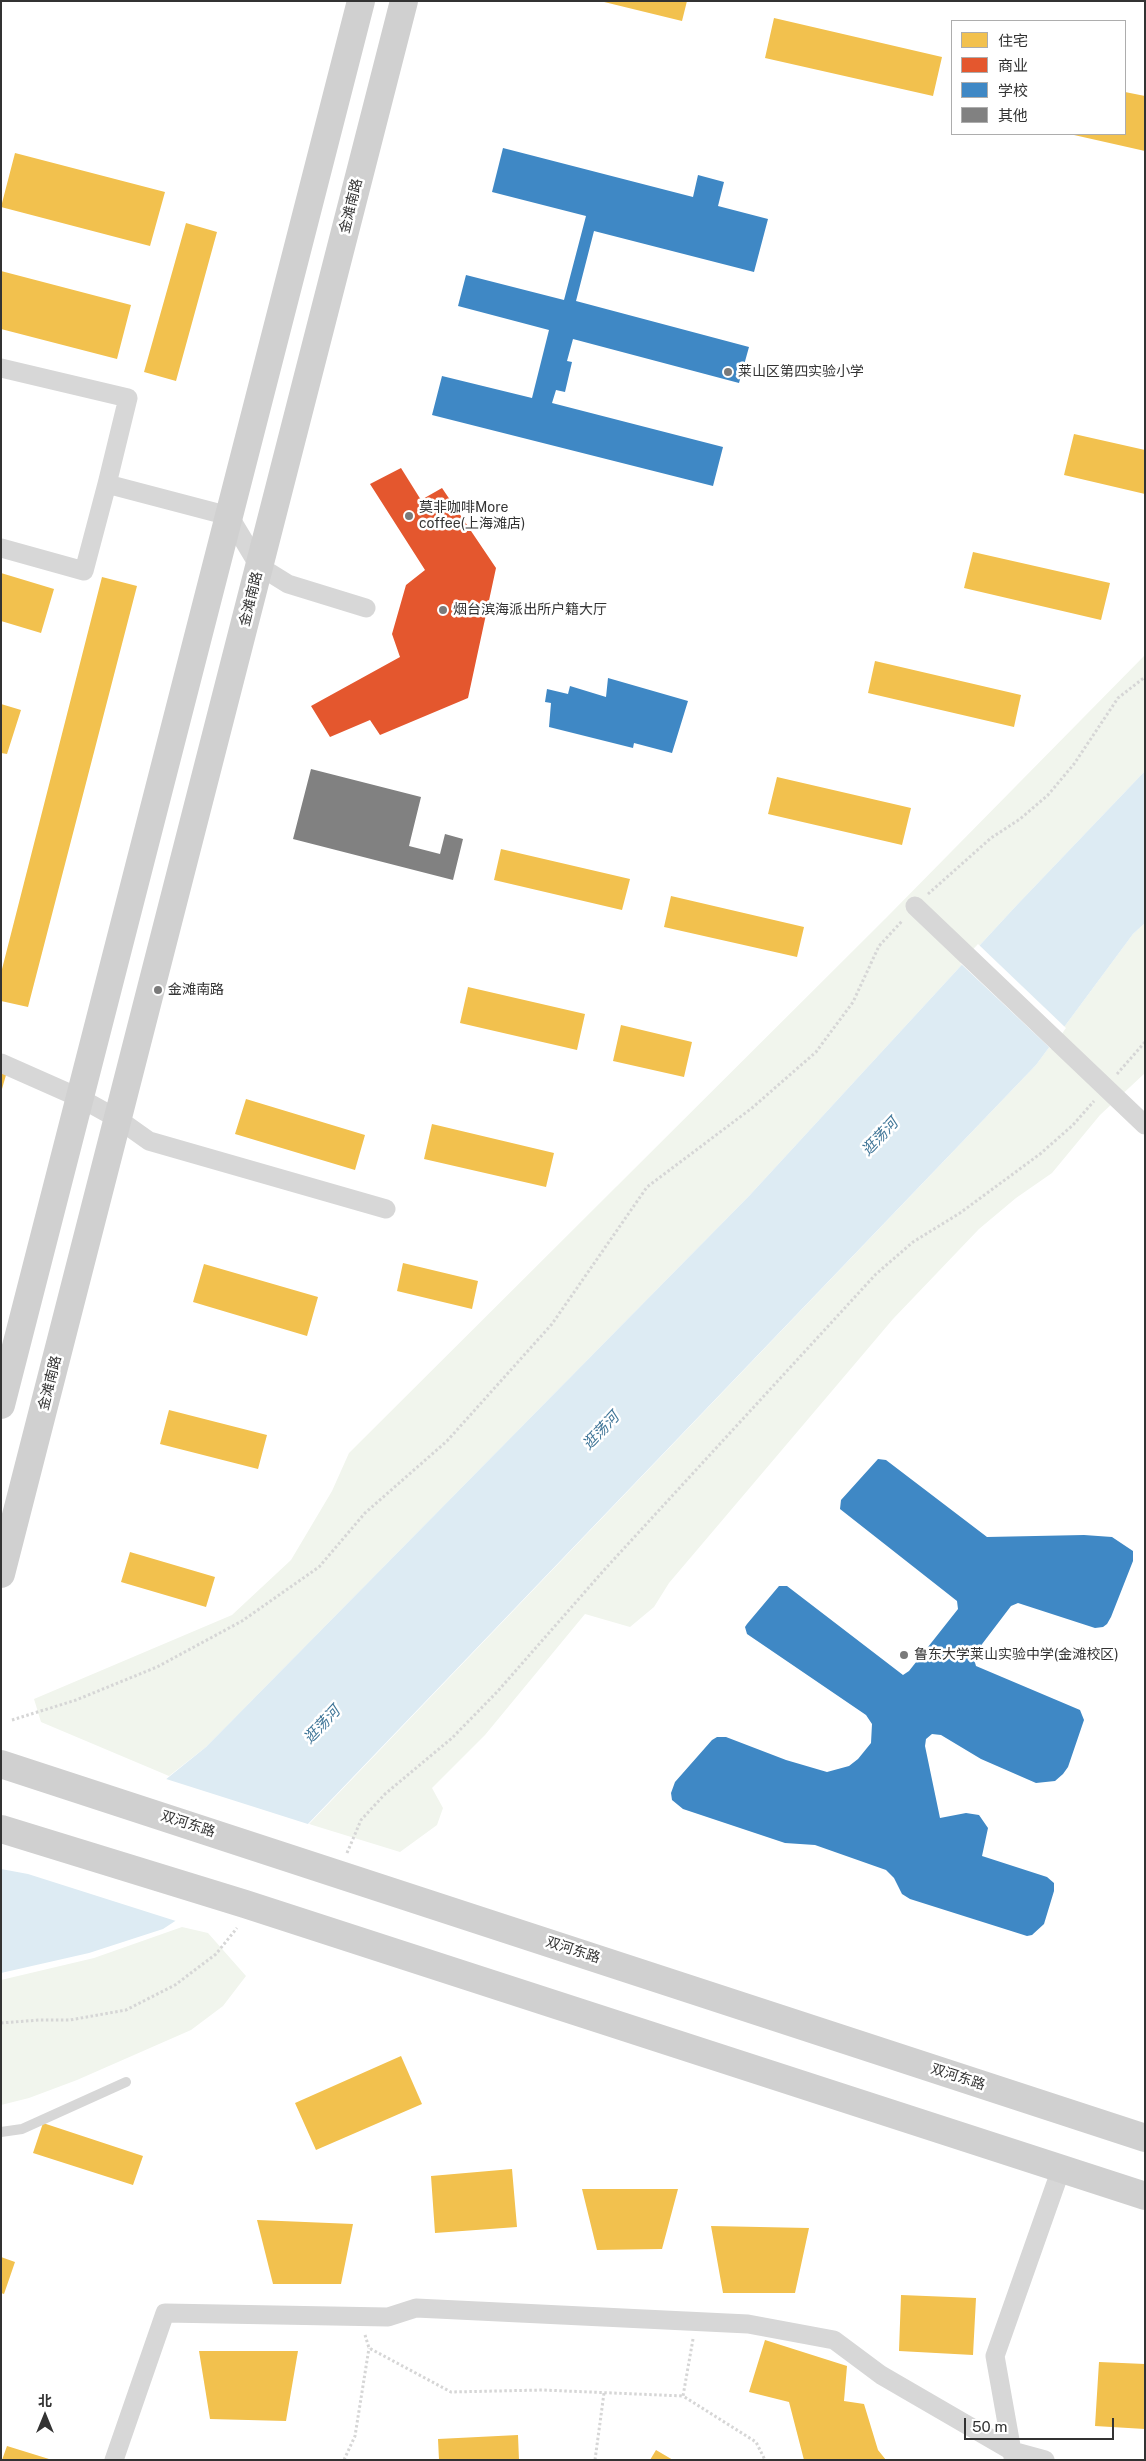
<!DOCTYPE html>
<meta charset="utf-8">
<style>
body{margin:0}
#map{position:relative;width:1146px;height:2461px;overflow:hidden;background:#fff;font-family:"Public Sans","Noto Sans SC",sans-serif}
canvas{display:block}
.frame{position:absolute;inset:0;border:2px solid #333;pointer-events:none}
.legend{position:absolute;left:951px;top:20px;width:175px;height:115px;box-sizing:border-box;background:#fff;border:1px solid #adadad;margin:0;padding:6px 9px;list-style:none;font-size:15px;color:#333}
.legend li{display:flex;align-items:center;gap:10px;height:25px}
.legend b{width:25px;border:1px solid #adadad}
.north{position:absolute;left:20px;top:2391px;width:50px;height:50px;-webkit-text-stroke:4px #fff;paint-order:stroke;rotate:0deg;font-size:14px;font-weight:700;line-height:20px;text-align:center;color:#333}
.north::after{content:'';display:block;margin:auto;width:18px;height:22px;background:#333;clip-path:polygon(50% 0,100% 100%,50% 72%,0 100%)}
.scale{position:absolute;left:964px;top:2418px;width:150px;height:22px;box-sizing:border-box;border:2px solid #333;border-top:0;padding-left:6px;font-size:15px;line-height:18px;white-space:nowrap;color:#333;-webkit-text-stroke:4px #fff;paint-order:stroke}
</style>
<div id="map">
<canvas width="1146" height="2461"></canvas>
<div class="frame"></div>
<ul class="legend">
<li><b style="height:14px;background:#f2c14e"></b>住宅</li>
<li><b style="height:14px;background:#e4572e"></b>商业</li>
<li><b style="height:14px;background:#3f88c5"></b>学校</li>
<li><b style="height:14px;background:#818181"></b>其他</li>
</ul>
<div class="north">北</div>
<div class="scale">50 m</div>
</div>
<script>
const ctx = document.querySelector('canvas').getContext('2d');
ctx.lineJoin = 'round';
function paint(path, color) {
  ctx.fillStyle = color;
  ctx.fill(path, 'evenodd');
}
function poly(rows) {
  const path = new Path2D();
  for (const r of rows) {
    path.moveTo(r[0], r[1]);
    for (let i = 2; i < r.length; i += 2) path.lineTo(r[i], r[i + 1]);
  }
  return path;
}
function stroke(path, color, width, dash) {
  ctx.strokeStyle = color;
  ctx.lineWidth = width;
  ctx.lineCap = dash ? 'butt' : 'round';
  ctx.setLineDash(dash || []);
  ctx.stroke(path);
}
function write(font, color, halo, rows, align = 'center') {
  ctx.font = font + ' "Public Sans","Noto Sans SC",sans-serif';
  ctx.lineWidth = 5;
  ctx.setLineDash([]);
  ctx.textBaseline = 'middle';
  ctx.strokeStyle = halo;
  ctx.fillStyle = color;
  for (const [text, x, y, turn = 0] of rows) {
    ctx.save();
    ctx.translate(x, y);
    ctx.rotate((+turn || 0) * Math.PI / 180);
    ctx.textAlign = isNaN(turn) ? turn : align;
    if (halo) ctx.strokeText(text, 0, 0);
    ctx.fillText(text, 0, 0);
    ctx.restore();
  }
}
const green = poly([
 [1145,655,1145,771,1015,907,749,1196,206,1747,169,1776,41,1722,34,1699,232,1615,291,1560,332,1491,349,1453,886,918],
 [1145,923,1145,1073,1100,1115,1052,1173,1016,1198,979,1229,893,1319,669,1583,654,1607,630,1627,585,1614,485,1735,432,1788,443,1808,437,1825,400,1852,309,1824,1036,1065,1133,934],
 [182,1927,208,1933,246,1976,223,2006,191,2030,77,2080,29,2098,1,2105,1,1980,94,1958]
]);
const water = poly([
 [1145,771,1145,923,1133,934,1036,1065,282,1851,163,1929,89,1953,1,1973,1,1868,55,1855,103,1830,206,1747,749,1196,1015,907]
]);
const pier = poly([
 [978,944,1066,1028,1051,1049,960,963],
 [163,1778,311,1825,283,1853,179,1922,28,1874,1,1869,1,1866,54,1852,102,1828]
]);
const homes = poly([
 [600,1,687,1,682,21],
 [774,18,942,57,933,96,765,58],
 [1125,92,1145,96,1145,151,1074,135,1125,134],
 [15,153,165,192,150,246,1,207],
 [186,223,217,232,176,381,144,372],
 [1,271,131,305,117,359,1,329],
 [1074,434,1145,450,1145,494,1064,475],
 [973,552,1110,583,1101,620,964,588],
 [1,573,54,589,41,633,1,621],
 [102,577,137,586,28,1007,1,1001,1,973],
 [875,661,1021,695,1014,727,868,693],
 [1,704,21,710,7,754,1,753],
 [777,777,911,808,902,845,768,814],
 [501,849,630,879,622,910,494,880],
 [671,896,804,927,797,957,664,927],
 [468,987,585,1014,577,1050,460,1023],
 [621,1025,692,1042,684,1077,613,1061],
 [1,1066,8,1068,2,1089,1,1089],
 [246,1099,365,1135,355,1170,235,1134],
 [432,1124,554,1153,546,1187,424,1159],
 [403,1263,478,1281,472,1309,397,1291],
 [204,1264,318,1297,307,1336,193,1302],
 [169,1410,267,1435,258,1469,160,1444],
 [130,1552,215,1577,206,1607,121,1582],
 [401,2056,422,2104,316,2150,295,2103],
 [43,2123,143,2156,133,2185,33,2153],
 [512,2169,517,2227,435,2233,431,2176],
 [582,2189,678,2189,662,2249,597,2250],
 [257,2220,353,2224,341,2284,273,2284],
 [711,2226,809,2228,795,2293,723,2293],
 [1,2257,15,2262,4,2294,1,2293],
 [901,2295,976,2298,973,2355,899,2351],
 [765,2340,847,2366,844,2401,864,2404,878,2450,886,2460,804,2460,789,2402,749,2392],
 [199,2351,298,2351,286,2421,210,2419],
 [1099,2362,1145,2364,1145,2429,1095,2426],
 [518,2435,519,2460,439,2460,438,2439],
 [7,2446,49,2459,49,2460,2,2460],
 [656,2450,673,2460,650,2460]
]);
const shops = poly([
 [401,468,421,500,442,488,496,568,468,698,380,735,370,720,330,737,311,706,400,657,392,634,406,585,425,570,370,484]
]);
const schools = poly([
 [503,148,693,197,698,175,724,182,718,206,768,219,754,272,594,231,576,301,749,347,739,383,573,339,567,361,572,362,565,392,556,390,552,403,723,447,713,486,432,415,442,376,532,398,549,330,458,306,466,275,564,300,586,216,492,192],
 [608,678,688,701,672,753,634,743,633,748,549,727,551,703,545,702,547,689,568,694,570,686,606,697],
 [878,1459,886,1460,987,1537,1084,1535,1112,1537,1133,1551,1133,1561,1111,1617,1107,1624,1103,1627,1095,1628,1018,1603,1011,1606,973,1656,976,1666,1080,1710,1084,1720,1068,1767,1063,1774,1055,1781,1036,1783,981,1759,941,1735,932,1734,926,1739,925,1746,940,1818,966,1813,979,1815,988,1828,982,1856,1047,1877,1054,1883,1054,1891,1044,1924,1032,1935,1027,1936,910,1899,902,1894,894,1878,886,1870,815,1845,785,1843,683,1809,672,1800,671,1793,675,1782,712,1740,717,1737,726,1737,786,1760,827,1772,849,1766,858,1759,871,1743,872,1724,866,1715,747,1634,745,1627,747,1624,779,1586,787,1586,903,1675,909,1671,958,1609,957,1601,840,1509,841,1500]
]);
const building = poly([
 [311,769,421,797,409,846,440,854,445,834,463,839,453,880,293,839]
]);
const path = poly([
 [928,894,991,838,1020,819,1048,795,1074,764,1118,698,1145,677],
 [1117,1074,1145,1042],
 [12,1720,76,1700,157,1667,242,1621,319,1567,365,1513,447,1441,552,1324,647,1187,752,1108,816,1052,853,1002,879,946,903,920],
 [347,1853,361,1820,385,1794,452,1738,497,1692,605,1569,876,1274,913,1242,960,1213,1040,1154,1073,1125,1094,1101],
 [1,2023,39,2020,70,2020,126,2010,175,1985,216,1954,237,1928],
 [365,2335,369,2348,451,2392,543,2390,683,2396],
 [693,2339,683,2396,756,2442,765,2460],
 [344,2460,355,2436,369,2348],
 [595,2460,604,2393]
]);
const lane = poly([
 [1,2132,22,2129,126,2082]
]);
const street = poly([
 [1,368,128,398,107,484],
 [1,548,84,571,107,484,229,516,259,566,288,584,366,608],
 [915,906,1145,1125],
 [1,1063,80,1098,118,1119,149,1141,386,1209],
 [1013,2457,995,2356,1061,2169],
 [114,2460,165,2313,388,2317,416,2308,748,2324,834,2340,881,2375,1012,2451,1045,2460]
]);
const secondary = poly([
 [1,1405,361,1],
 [1,1574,404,1],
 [1,1764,1145,2138],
 [1,1829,245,1904,1145,2196]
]);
const markers = [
 [728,372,5,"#7a7a7a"],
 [409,516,5,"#7a7a7a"],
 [443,610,5,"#7a7a7a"],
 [158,990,5,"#7a7a7a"],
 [904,1655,5,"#7a7a7a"]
];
const streetNames = [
 ["金滩南路",351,206,-76],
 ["金滩南路",251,599,-76],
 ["金滩南路",50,1383,-76],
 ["双河东路",188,1824,18],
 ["双河东路",573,1950,18],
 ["双河东路",958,2077,18]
];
const poiNames = [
 ["莱山区第四实验小学",738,372],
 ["莫非咖啡More",419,508],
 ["coffee(上海滩店)",419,524],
 ["烟台滨海派出所户籍大厅",453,610],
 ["金滩南路",168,990],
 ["鲁东大学莱山实验中学(金滩校区)",914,1655]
];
const waterNames = [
 ["逛荡河",880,1137,-47],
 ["逛荡河",601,1431,-47],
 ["逛荡河",322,1725,-47]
];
paint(green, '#f1f5ed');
paint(water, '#ddebf3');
paint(pier, '#fff');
paint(homes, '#f2c14e');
paint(shops, '#e4572e');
paint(schools, '#3f88c5');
paint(building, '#818181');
stroke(path, '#d6d6d6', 3, [2.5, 2.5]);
stroke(lane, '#d7d7d7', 10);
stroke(street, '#d7d7d7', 19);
stroke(secondary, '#d0d0d0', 28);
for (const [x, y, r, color] of markers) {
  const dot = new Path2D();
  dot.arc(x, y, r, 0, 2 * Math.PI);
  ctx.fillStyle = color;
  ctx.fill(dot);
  stroke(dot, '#fff', 2);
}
write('14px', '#333', '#fff', streetNames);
write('14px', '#333', '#fff', poiNames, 'left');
write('italic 15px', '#3f7597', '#fff', waterNames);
</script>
